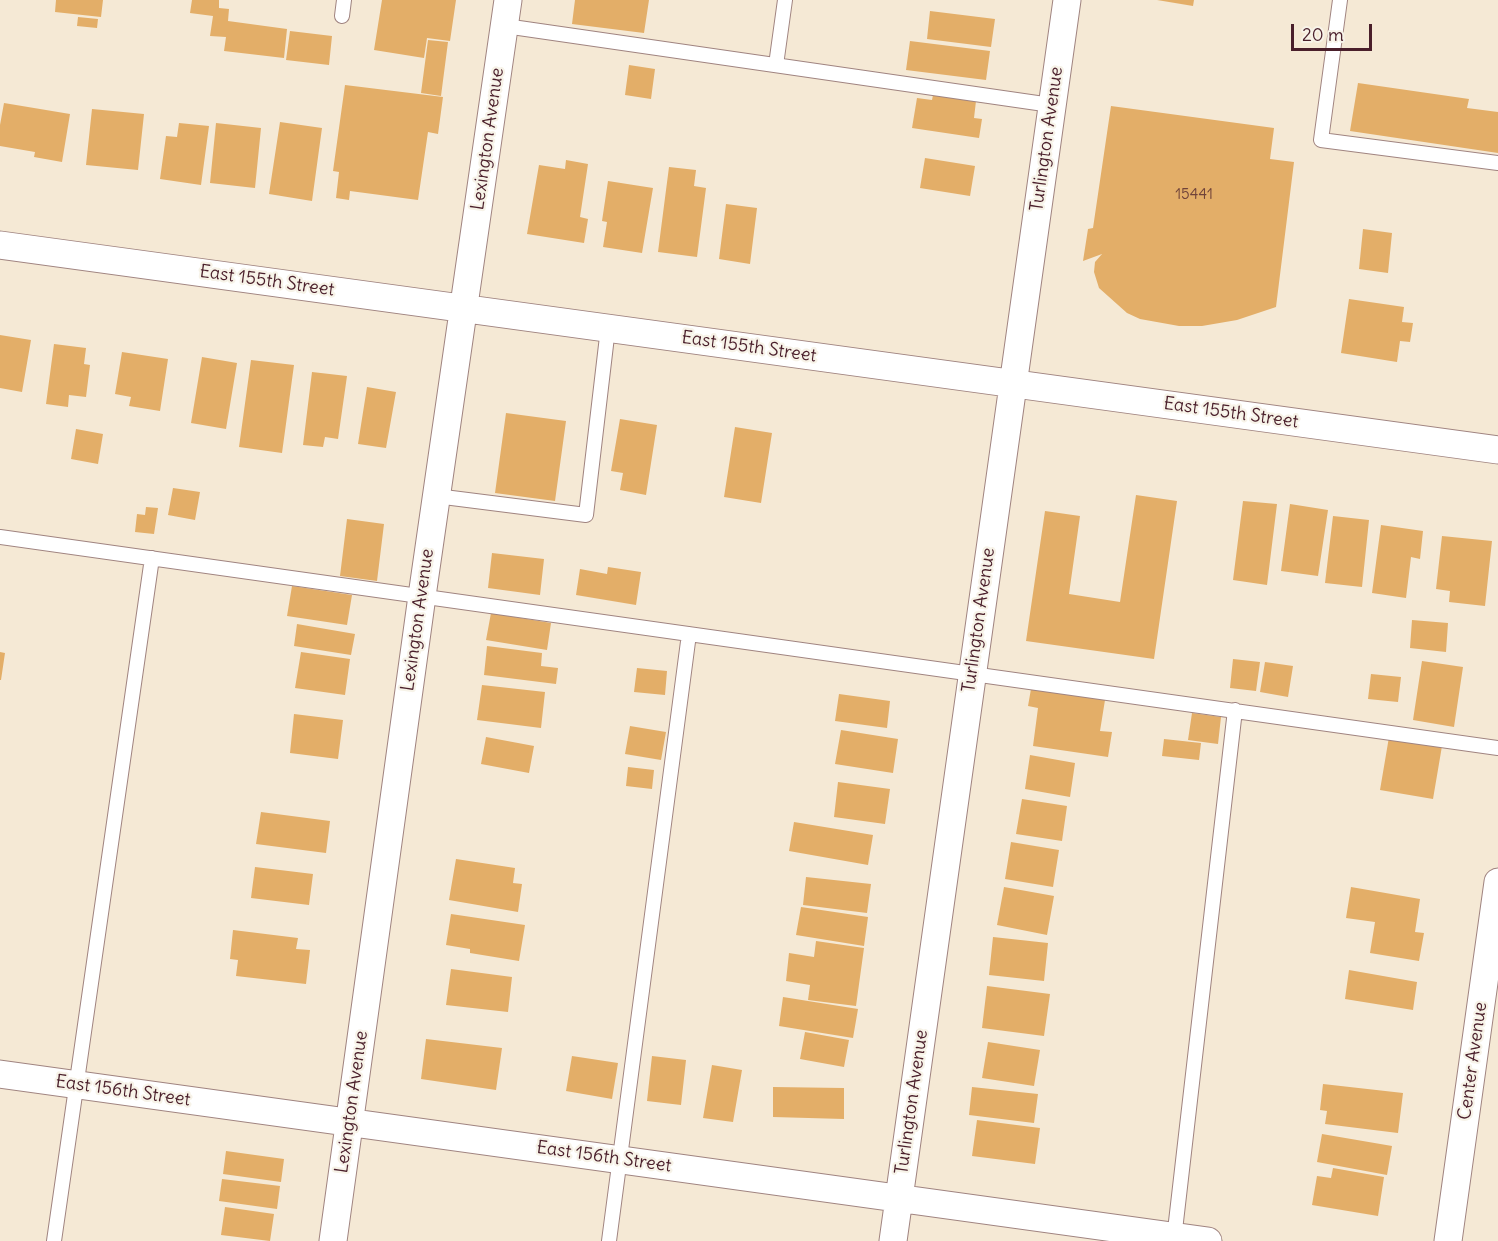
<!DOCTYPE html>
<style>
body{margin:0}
#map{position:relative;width:1498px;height:1241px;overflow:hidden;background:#f5e9d5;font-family:Delius,sans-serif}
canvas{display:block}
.scale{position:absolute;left:1291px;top:24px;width:81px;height:27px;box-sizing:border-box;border:3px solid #4a1f2b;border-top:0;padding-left:8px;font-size:18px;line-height:21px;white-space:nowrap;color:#4a1f2b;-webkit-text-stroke:4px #f7f3e8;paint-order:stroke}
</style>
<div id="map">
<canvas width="1498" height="1241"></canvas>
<div class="scale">20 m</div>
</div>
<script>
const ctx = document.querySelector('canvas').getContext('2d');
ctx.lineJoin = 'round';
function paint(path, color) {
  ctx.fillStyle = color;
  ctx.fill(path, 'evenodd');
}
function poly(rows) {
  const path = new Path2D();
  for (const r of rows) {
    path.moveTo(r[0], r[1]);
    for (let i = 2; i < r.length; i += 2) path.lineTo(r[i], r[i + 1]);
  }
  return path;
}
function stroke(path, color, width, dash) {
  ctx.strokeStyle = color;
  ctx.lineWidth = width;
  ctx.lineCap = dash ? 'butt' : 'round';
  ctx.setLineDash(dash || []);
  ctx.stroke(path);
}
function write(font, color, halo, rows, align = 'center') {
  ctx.font = font + ' Delius,sans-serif';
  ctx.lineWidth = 4.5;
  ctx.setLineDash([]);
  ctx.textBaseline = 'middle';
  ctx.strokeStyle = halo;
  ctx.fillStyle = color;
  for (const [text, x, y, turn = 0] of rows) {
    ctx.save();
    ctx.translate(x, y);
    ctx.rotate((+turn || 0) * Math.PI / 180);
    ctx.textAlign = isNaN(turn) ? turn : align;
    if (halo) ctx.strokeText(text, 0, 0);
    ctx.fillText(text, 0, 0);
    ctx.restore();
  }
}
const building = poly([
 [56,0,103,0,101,17,55,12],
 [192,0,219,0,219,8,229,9,228,21,287,29,284,58,224,51,226,37,210,36,213,16,190,13],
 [382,0,456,0,450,41,427,38,424,58,374,50],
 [575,0,649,0,644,33,572,24],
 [1157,0,1194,0,1193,6],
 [930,11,995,19,991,47,927,39],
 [78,17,98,19,97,28,77,26],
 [290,31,332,36,329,65,286,60],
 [428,40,448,42,441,96,421,93],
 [910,41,990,51,986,80,906,70],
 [629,65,655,69,651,99,625,95],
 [1358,83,1469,99,1467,108,1498,112,1498,153,1350,131],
 [345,85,443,97,438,134,428,132,418,200,350,191,349,200,336,198,339,172,333,171],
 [933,95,976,101,974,118,982,119,979,138,912,128,917,98,932,100],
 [4,103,70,114,62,162,34,157,35,152,0,146,0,125],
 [1111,106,1274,128,1270,159,1294,162,1276,307,1237,320,1202,326,1179,326,1140,319,1127,313,1099,288,1094,272,1095,262,1102,254,1083,261,1088,229,1093,228],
 [92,109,144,114,138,170,86,165],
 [280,122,322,128,312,201,269,194],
 [179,123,209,126,201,185,160,179,166,136,177,137],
 [216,123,261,128,255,188,210,183],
 [925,158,975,166,970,196,920,188],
 [566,160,588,164,580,217,588,219,584,243,527,234,539,165,565,169],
 [669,167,696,170,694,186,706,188,697,257,658,252],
 [608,181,653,188,642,253,603,247,607,222,602,221],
 [726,204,757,208,750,264,719,259],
 [1363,229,1392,233,1388,273,1359,269],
 [1349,299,1404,307,1402,322,1413,323,1410,342,1400,341,1397,362,1341,353],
 [0,335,31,340,22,392,0,388],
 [54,344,86,348,84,364,90,365,86,397,69,395,68,407,46,404],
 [122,352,168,359,160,411,129,406,131,397,115,394],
 [202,357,237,363,226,429,191,423],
 [251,360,294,365,282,453,239,447],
 [312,372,347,376,338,439,325,437,323,447,303,445],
 [367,387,396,392,386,448,358,444],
 [506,413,566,421,555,501,495,493],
 [620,419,657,425,646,495,620,490,623,473,611,471],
 [735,427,772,433,761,503,724,497],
 [76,429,103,434,98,464,71,459],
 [173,488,200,492,195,520,168,515],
 [1136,495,1177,501,1154,659,1026,641,1045,511,1080,516,1069,594,1120,602],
 [1243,501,1277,504,1267,585,1233,580],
 [1290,504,1328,510,1318,576,1281,571],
 [146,507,158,508,154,534,135,532,137,514,145,515],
 [1333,516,1369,520,1362,587,1325,583],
 [347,519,384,524,377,581,340,576],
 [1381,525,1423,531,1420,559,1411,557,1406,598,1372,593],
 [1442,536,1492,541,1485,606,1449,602,1450,591,1436,589],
 [492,553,544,559,540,595,488,588],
 [608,567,641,572,636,605,576,595,580,569,607,574],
 [292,586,352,595,347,625,287,616],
 [491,613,551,623,547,650,486,640],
 [1412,620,1448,623,1446,652,1410,648],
 [297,624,355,634,351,655,294,646],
 [487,646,542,653,541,666,558,668,556,684,484,675],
 [0,652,5,653,1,680,0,680],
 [301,652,350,659,345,695,295,688],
 [1233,659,1260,662,1256,691,1230,688],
 [1422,661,1463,667,1454,727,1413,720],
 [1265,662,1293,666,1288,697,1260,692],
 [637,668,667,671,665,695,634,692],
 [1371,674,1401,677,1398,702,1368,699],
 [482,685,545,692,541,728,477,720],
 [1031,689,1105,700,1100,731,1112,732,1108,757,1033,746,1038,708,1028,706],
 [839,694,890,701,887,728,835,721],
 [1192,713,1221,717,1218,744,1188,740],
 [294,714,343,720,338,759,290,753],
 [630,726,666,732,661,760,625,754],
 [841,730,898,739,893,773,835,764],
 [486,737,534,746,529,773,481,764],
 [1389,737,1442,746,1433,799,1380,790],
 [1164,739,1201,743,1199,760,1162,756],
 [1030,755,1075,763,1070,797,1025,789],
 [628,767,654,770,652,789,626,786],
 [838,782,890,789,885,824,834,817],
 [1022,799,1067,806,1062,841,1016,834],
 [261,812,330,821,326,853,256,844],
 [794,822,873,835,868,865,789,851],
 [1011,842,1059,850,1053,887,1005,879],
 [456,859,515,868,513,883,522,884,518,912,449,900],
 [255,867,313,874,309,905,251,898],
 [806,877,871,884,867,913,803,905],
 [1004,887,1054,896,1047,935,997,925],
 [1351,887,1420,899,1415,932,1424,933,1419,961,1370,953,1375,922,1346,918],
 [801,907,868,917,864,946,796,935],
 [451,914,525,925,519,961,470,953,470,949,446,945],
 [233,930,298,938,296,949,310,950,306,984,236,976,238,960,230,959],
 [993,937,1048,943,1044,981,989,975],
 [816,941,864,948,856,1006,808,1000,810,985,786,981,789,953,814,957],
 [451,969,512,977,508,1012,446,1005],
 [1349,970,1417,982,1413,1010,1345,999],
 [987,986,1050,994,1044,1036,982,1028],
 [783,997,858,1009,853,1038,779,1026],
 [805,1032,849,1040,844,1067,800,1059],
 [426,1039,502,1048,496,1090,421,1079],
 [988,1042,1040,1050,1034,1086,982,1078],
 [572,1056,618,1063,612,1099,566,1091],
 [652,1056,686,1060,681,1105,647,1101],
 [712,1065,742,1070,733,1122,703,1118],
 [1323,1084,1403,1093,1398,1133,1325,1124,1327,1111,1320,1110],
 [773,1087,844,1088,844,1119,773,1117],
 [972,1087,1038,1094,1034,1123,969,1115],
 [977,1120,1040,1128,1035,1164,972,1156],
 [1322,1134,1392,1146,1387,1175,1317,1162],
 [226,1151,284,1159,281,1182,223,1174],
 [1333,1168,1384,1177,1378,1216,1312,1205,1317,1176,1331,1178],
 [222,1179,280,1186,277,1209,219,1201],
 [225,1207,274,1214,270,1241,221,1235]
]);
const service = poly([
 [1340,0,1321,140,1498,163],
 [342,16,344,0],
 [505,26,1051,105],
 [776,65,785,0],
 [436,496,586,515,608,328],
 [0,537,1498,748],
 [1174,1239,1235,710],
 [54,1241,152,558],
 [609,1241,689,634]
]);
const minor = poly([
 [0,245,1498,450],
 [0,1074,1208,1241],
 [333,1241,422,596,508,0],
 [893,1241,1067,0],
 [1448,1241,1498,882]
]);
const numberNames = [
 ["15441",1194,195]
];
const streetNames = [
 ["Lexington Avenue",488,139,-82],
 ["Turlington Avenue",1047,139,-82],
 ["East 155th Street",267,281,8],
 ["East 155th Street",749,347,8],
 ["East 155th Street",1231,413,8],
 ["Lexington Avenue",418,620,-82],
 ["Turlington Avenue",979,620,-82],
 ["Center Avenue",1473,1061,-82],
 ["East 156th Street",123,1091,8],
 ["Lexington Avenue",352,1102,-82],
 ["Turlington Avenue",912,1102,-82],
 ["East 156th Street",604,1157,8]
];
paint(building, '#e3ae68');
stroke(service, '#a08480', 16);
stroke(minor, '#a08480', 29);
stroke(service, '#fff', 14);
stroke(minor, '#fff', 27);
write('15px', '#70433a', null, numberNames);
write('18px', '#4a1f2b', '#f7f3e8', streetNames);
</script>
